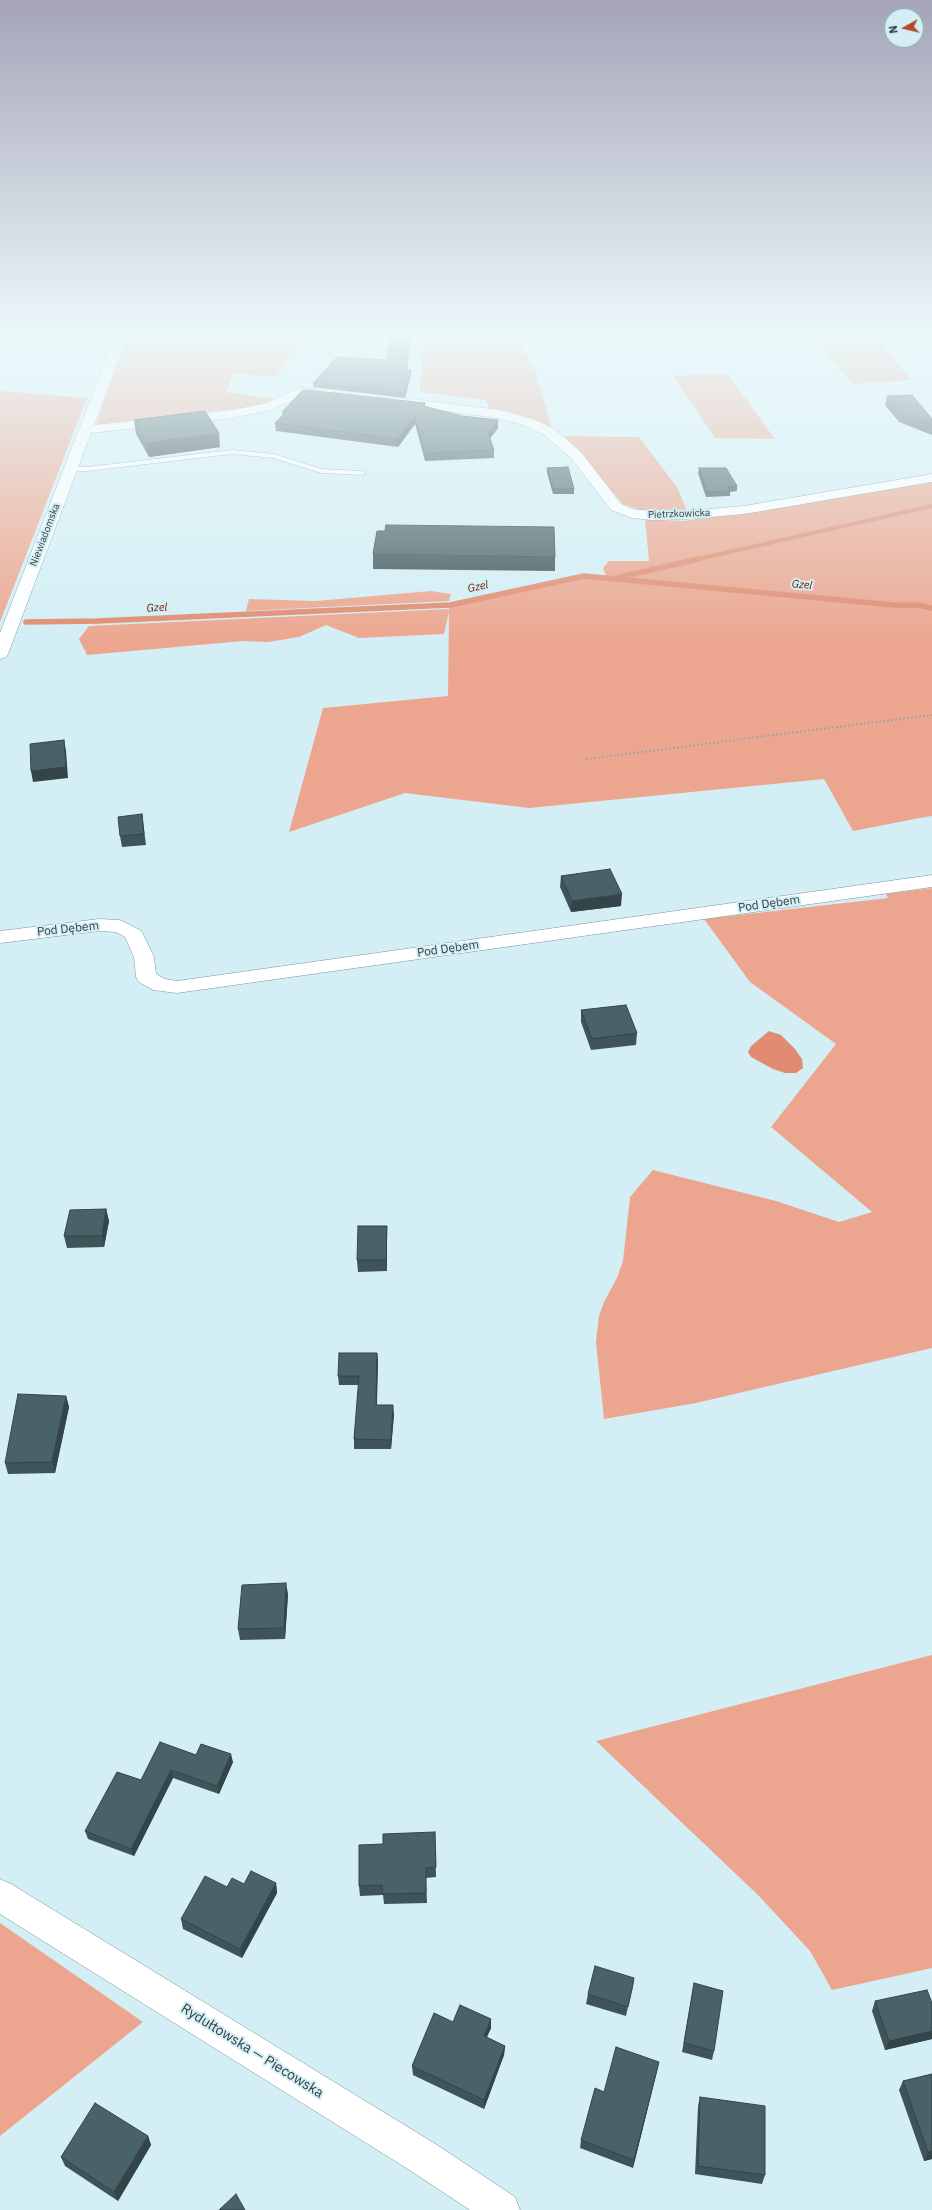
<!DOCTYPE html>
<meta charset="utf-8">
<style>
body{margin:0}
#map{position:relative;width:932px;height:2210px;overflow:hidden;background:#d3eff5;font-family:"IBM Plex Sans",sans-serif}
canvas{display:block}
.north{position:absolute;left:884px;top:8px;width:40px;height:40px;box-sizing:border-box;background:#d3eff5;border:1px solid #93a8ac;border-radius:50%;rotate:262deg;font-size:11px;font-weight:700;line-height:16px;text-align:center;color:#323d3f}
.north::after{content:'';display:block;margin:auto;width:14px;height:18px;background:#b24a27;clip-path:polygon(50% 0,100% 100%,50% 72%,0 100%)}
</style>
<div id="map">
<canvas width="932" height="2210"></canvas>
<div class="north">N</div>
</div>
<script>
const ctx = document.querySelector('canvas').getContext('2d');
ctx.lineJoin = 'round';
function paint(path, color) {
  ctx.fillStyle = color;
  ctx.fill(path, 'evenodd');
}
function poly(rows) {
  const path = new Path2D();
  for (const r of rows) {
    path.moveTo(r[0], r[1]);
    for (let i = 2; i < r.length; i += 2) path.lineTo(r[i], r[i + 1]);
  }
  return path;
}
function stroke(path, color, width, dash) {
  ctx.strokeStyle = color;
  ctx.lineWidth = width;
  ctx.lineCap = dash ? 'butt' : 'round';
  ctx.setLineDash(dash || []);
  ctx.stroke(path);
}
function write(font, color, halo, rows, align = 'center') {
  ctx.font = font + ' "IBM Plex Sans",sans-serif';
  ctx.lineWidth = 4;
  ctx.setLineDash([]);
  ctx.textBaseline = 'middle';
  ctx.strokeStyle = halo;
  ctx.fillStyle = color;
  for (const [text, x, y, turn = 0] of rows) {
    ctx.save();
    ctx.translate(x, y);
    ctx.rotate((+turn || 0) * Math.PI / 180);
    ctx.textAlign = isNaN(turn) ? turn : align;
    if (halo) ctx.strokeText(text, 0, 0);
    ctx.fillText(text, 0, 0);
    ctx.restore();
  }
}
const green = poly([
 [127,334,304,334,277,376,234,374,226,392,274,399,258,406,100,425,96,424],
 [423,334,516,334,535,370,552,429,509,411,490,410,486,400,420,392],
 [743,334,932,334,932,335,875,338,911,380,853,384,813,338,750,338],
 [727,373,775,439,715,438,673,376],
 [0,391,87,398,0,622],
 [564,436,639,437,677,487,687,511,640,510,623,504],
 [932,482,932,816,920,818,853,831,824,779,529,808,405,793,289,832,323,708,448,696,449,612,444,634,359,638,326,625,299,637,268,642,243,641,87,655,79,639,89,626,449,609,450,605,584,576,607,578,603,568,609,561,649,561,645,519,683,521,787,507,882,489],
 [431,591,451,594,449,601,246,611,249,599,316,601],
 [932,888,932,1348,696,1403,604,1419,596,1342,599,1316,604,1302,617,1278,623,1261,630,1197,653,1170,776,1201,839,1222,872,1212,771,1127,836,1044,750,982,704,919,888,898,886,894],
 [932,1655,932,1968,832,1990,810,1951,759,1896,596,1741],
 [0,1923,143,2022,0,2136]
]);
const water = poly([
 [769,1031,781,1035,795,1049,802,1059,803,1068,796,1073,785,1073,773,1069,751,1057,748,1052,751,1046]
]);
const streamFar1 = poly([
 [694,560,932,506]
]);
const stream = poly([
 [620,577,699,559],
 [26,622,98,621,450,605,584,576,894,605,918,605,932,608]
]);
const path = poly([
 [586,759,932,715]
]);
const service = poly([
 [232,450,274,454,322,469,362,471,366,473,362,475,321,473,273,458,232,454,87,471,70,471,66,469,70,467,87,467,232,450]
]);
const minor = poly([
 [116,334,128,334,94,425,232,410,263,404,300,388,331,390,337,394,331,398,302,396,271,410,232,418,91,433,8,654,6,657,0,659,0,633,116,334],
 [395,397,499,410,533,419,553,428,581,452,621,504,635,510,687,511,744,506,932,474,932,482,744,514,687,519,653,520,632,518,611,510,571,458,543,434,523,425,498,418,391,404,389,401,395,397],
 [932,875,932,887,177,993,153,990,139,982,136,977,134,957,125,937,116,932,99,931,0,943,0,931,99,919,120,920,140,930,143,934,154,957,156,974,165,979,177,981,932,875]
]);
const tertiary = poly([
 [0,1879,11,1884,437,2145,515,2197,520,2210,470,2210,411,2171,0,1914,0,1879]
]);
const wall = poly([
 [391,334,412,334,407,366,408,366,408,370,411,374,405,398,313,387,313,383,386,360],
 [887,396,932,419,932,435,899,422,885,405],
 [425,403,425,407,498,428,490,439,494,450,494,458,425,461,415,424,398,447,276,431,275,423,283,416,282,412],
 [134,420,220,447,149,457,136,434],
 [547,468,574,489,574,494,553,494,547,473],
 [699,468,737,486,737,491,730,492,730,496,706,497,698,473],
 [373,554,555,557,555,571,373,569],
 [142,814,146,845,122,847,120,836],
 [561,876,621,906,571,912,560,887],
 [581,1010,637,1033,636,1045,591,1050,581,1022],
 [106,1209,109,1221,104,1247,67,1248,64,1236],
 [387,1226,387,1271,358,1272,357,1260],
 [377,1353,378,1362,377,1405,394,1414,391,1449,354,1449,354,1439,359,1385,339,1385,338,1376],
 [66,1396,69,1407,55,1473,8,1474,5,1463],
 [288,1594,285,1639,240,1640,238,1629],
 [196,1755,233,1762,219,1794,173,1778,134,1856,88,1839,85,1831,141,1780],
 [435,1832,436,1877,426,1878,427,1903,384,1904,383,1895,360,1896,359,1886,383,1844],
 [276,1883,277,1893,242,1958,183,1929,181,1919,227,1887],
 [634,1978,626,2016,586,2004,588,1994],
 [694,1983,714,2051,712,2060,682,2052],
 [875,2001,932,2003,932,2039,885,2050,872,2011],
 [491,2019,491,2028,487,2037,505,2046,504,2055,484,2109,413,2075,412,2066,453,2022],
 [659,2062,633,2168,580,2148,581,2140],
 [932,2074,932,2159,924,2161,899,2090,903,2081],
 [700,2097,765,2175,762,2184,695,2174,698,2106],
 [148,2136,151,2145,118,2201,65,2166,61,2157]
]);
const shadedWall = poly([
 [411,334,412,334,406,370,406,366],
 [411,370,411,374,405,398,405,393],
 [415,416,415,424,398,447,397,439],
 [498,420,498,428,488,441,488,433],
 [219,433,220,447,149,457,147,443],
 [64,740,66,751,68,778,33,782,31,771],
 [622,894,621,906,571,912,572,901],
 [106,1209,109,1221,104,1247,102,1236],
 [387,1226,387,1271,386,1260],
 [377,1353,378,1362,376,1414,376,1405],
 [66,1396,69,1407,55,1473,52,1462],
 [393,1405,394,1414,391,1449,391,1440],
 [286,1583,288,1594,285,1639,284,1628],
 [231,1754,233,1762,219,1794,217,1786],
 [171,1770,173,1778,134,1856,131,1849],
 [276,1883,277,1893,242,1958,240,1949],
 [634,1978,633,1987,626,2016,628,2007],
 [491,2019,491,2028,483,2045,484,2036],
 [932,2031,932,2039,885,2050,889,2041],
 [505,2046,504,2055,484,2109,484,2100],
 [659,2062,657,2071,633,2168,634,2160],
 [148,2136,151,2145,118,2201,114,2192],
 [932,2151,932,2159,924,2161,928,2152]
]);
const building = poly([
 [391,334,411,334,406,366,408,366,407,370,411,370,405,393,313,383,337,357,386,360,391,334],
 [303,390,307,390,425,403,423,406,462,416,498,420,488,433,494,450,425,453,415,416,397,439,275,423,285,413,282,412,303,390],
 [912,395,932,419,932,425,901,413,887,396,912,395],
 [205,411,219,433,147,443,134,420,205,411],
 [568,467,574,489,553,489,547,468,568,467],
 [699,468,726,468,737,486,728,487,730,491,707,492,699,468],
 [386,525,554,527,555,557,373,554,377,531,385,531,386,525],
 [64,740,66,767,31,771,30,744,64,740],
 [142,814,144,834,120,836,118,817,142,814],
 [610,869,622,894,572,901,561,876,610,869],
 [626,1005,637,1033,592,1039,581,1010,626,1005],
 [106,1209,102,1236,64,1236,70,1210,106,1209],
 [358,1226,387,1226,386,1260,357,1260,358,1226],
 [339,1353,377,1353,376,1405,393,1405,391,1440,354,1439,359,1376,338,1376,339,1353],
 [18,1394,66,1396,52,1462,5,1463,18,1394],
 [286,1583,284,1628,238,1629,242,1585,286,1583],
 [160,1742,196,1755,201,1744,231,1754,217,1786,171,1770,131,1849,85,1831,117,1772,141,1780,160,1742],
 [435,1832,436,1867,426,1868,426,1893,383,1894,382,1885,359,1886,359,1845,383,1844,383,1834,435,1832],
 [251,1871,276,1883,240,1949,181,1919,205,1876,227,1887,232,1878,244,1884,251,1871],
 [595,1966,634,1978,628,2007,588,1994,595,1966],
 [694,1983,723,1991,714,2051,684,2043,694,1983],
 [927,1990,932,2003,932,2031,889,2041,875,2001,927,1990],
 [460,2005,491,2019,484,2036,505,2046,484,2100,412,2066,434,2013,453,2022,460,2005],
 [616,2047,659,2062,634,2160,581,2140,595,2088,604,2092,616,2047],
 [932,2074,932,2151,928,2152,903,2081,932,2074],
 [700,2097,765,2106,765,2175,698,2166,700,2097],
 [95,2103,148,2136,114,2192,61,2157,95,2103],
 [236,2194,245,2210,219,2210,236,2194]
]);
const farStreetnames = [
 ["Pietrzkowicka",679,514,-2],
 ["Niewiadomska",45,535,-69]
];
const farWaternames = [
 ["Gzel",802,585,5],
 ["Gzel",478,587,-12],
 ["Gzel",157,608,-3]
];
const streetNames = [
 ["Pod Dębem",769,904,-8],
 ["Pod Dębem",68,929,-6],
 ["Pod Dębem",448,949,-8]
];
const nearStreetnames = [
 ["Rydułtowska — Piecowska",252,2051,32]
];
paint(green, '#eca68f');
paint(water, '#e18c70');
stroke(streamFar1, '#e18c70', 4);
stroke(stream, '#e18c70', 5.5);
stroke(service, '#7a959a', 1);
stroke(minor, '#7a959a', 1);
stroke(tertiary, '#7a959a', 1);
stroke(path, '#8ea3a7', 2, [1.5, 2.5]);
paint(service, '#fff');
paint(minor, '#fff');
paint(tertiary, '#fff');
paint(wall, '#3f5459');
paint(shadedWall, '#334548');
paint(building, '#496267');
stroke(building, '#334548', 1);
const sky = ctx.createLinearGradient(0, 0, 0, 643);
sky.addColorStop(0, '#a5a4b8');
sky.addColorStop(0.52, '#ebf8fa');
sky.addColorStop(1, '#ebf8fa00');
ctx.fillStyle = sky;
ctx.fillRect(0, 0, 932, 643);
write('10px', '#323d3f', '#d3eff5', farStreetnames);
write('italic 11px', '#6c2103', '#d3eff5', farWaternames);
write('12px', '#323d3f', '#d3eff5', streetNames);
write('14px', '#323d3f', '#d3eff5', nearStreetnames);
</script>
